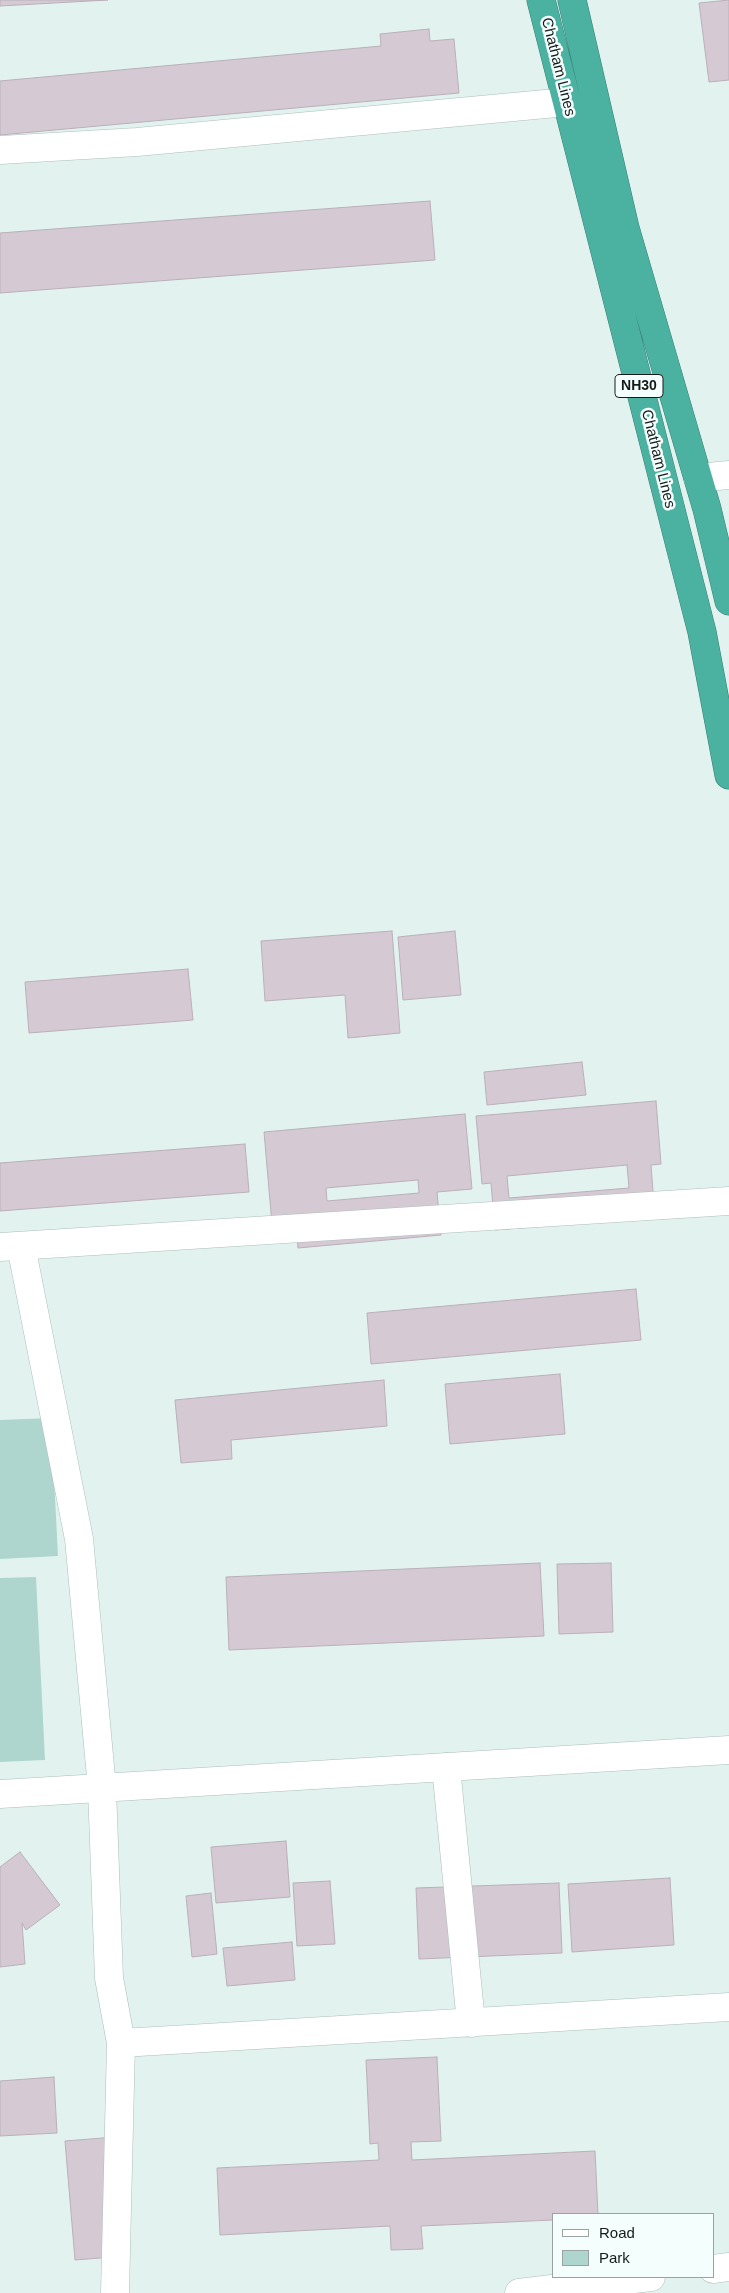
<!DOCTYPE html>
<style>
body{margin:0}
#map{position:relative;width:729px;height:2293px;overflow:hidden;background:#e2f3ef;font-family:Arial,sans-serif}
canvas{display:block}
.legend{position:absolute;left:552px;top:2213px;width:162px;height:65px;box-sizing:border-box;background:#f4fefc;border:1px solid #9ba3a2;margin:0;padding:6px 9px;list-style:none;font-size:15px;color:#151b1a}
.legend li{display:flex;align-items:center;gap:10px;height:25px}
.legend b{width:25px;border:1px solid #9ba3a2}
</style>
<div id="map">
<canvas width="729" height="2293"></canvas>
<ul class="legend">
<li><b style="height:6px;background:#fff"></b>Road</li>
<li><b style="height:14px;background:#afd6ce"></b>Park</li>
</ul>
</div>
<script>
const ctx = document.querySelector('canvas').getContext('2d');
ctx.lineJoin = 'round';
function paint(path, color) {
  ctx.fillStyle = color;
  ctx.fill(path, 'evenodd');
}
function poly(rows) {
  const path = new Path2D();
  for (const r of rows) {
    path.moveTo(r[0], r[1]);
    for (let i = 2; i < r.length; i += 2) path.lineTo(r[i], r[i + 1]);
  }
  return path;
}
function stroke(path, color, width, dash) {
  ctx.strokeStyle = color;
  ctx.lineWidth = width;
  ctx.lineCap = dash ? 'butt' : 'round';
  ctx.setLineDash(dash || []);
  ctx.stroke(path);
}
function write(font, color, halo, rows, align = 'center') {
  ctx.font = font + ' Arial,sans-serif';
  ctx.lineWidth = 5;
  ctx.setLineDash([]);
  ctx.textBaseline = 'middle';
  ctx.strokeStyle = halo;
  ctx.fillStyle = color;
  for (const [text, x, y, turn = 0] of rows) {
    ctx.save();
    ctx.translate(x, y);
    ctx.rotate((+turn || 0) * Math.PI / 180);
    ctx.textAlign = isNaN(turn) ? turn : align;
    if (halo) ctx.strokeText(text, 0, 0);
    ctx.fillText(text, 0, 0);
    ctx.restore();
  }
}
const green = poly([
 [51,1418,58,1556,0,1559,0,1420],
 [36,1577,45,1760,0,1762,0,1578]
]);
const building = poly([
 [0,0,108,0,0,6,0,0],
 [729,0,729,80,709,82,699,3,729,0],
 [429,29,430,41,454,39,459,93,0,135,0,81,381,46,380,34,429,29],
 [430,201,435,260,0,293,0,233,430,201],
 [392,931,400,1033,348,1038,345,995,265,1001,261,941,392,931],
 [455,931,461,995,403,1000,398,937,455,931],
 [188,969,193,1020,29,1033,25,982,188,969],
 [582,1062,586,1095,487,1105,484,1072,582,1062],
 [656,1101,661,1164,651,1165,655,1217,495,1230,491,1183,482,1184,476,1116,656,1101],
 [627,1165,629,1188,509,1198,507,1176,627,1165],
 [465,1114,472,1189,437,1192,441,1235,298,1248,296,1222,272,1224,264,1132,465,1114],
 [418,1180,419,1193,327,1201,326,1188,418,1180],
 [245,1144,249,1192,0,1211,0,1163,245,1144],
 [636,1289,641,1340,371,1364,367,1313,636,1289],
 [560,1374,565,1434,450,1444,445,1384,560,1374],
 [384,1380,387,1426,231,1440,232,1459,181,1463,175,1400,384,1380],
 [540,1563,544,1636,229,1650,226,1577,540,1563],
 [611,1563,613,1632,559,1634,557,1564,611,1563],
 [286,1841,290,1897,216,1903,211,1847,286,1841],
 [20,1852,60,1905,26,1930,22,1923,25,1964,0,1967,0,1867,20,1852],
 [670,1878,674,1945,572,1952,568,1884,670,1878],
 [330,1881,335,1944,297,1946,293,1883,330,1881],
 [559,1883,562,1953,419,1959,416,1888,559,1883],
 [211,1893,217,1954,192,1957,186,1896,211,1893],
 [292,1942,295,1980,227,1986,223,1948,292,1942],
 [437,2057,441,2141,411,2142,412,2160,595,2151,598,2214,553,2214,553,2220,421,2226,423,2249,391,2250,390,2226,220,2235,217,2168,379,2160,378,2143,370,2144,366,2060,437,2057],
 [54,2077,57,2133,0,2136,0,2081,54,2077],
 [115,2137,125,2256,75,2260,65,2141,115,2137]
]);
const minor = poly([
 [0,150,137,142,567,102],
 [698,478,729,475],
 [21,1246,79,1539,102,1788,109,1978,121,2043,115,2293],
 [0,1247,729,1201],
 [446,1767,471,2023],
 [0,1794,729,1750],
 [121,2043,729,2007],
 [713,2269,729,2267],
 [519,2293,651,2277]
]);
const highway = poly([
 [541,0,702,632,729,775],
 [572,0,625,228,707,509,729,601]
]);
const shields = [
 [639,386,48]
];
const shieldNames = [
 ["NH30",639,386]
];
const streetNames = [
 ["Chatham Lines",558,67,76],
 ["Chatham Lines",658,459,76]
];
paint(green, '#afd6ce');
paint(building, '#d5cad4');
stroke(building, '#baafb9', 1);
stroke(minor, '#adbeba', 29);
stroke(highway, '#387d72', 29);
stroke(minor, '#fff', 28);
stroke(highway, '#4bb2a2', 28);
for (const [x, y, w] of shields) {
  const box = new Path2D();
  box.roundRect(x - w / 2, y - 11.5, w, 23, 4);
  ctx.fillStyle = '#f4fefc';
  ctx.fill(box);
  stroke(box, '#151b1a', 1);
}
write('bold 14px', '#151b1a', null, shieldNames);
write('15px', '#151b1a', '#f4fefc', streetNames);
</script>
